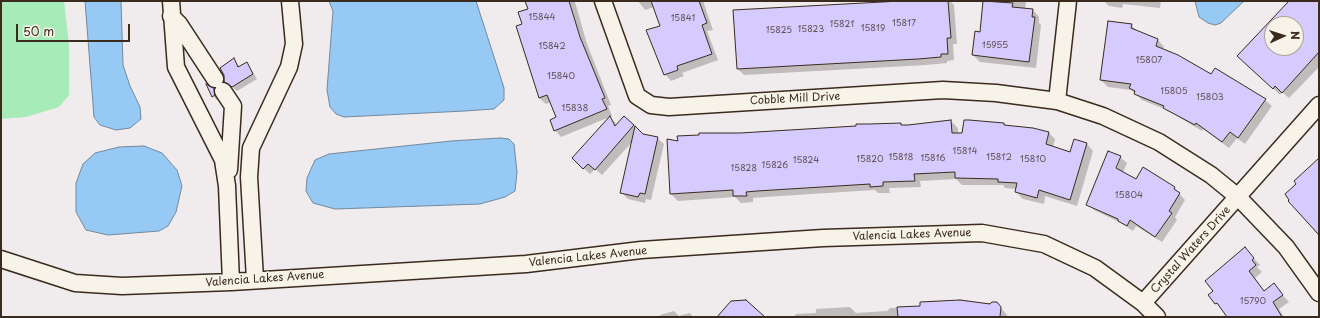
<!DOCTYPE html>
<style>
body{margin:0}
#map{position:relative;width:1320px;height:318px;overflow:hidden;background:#f0ebec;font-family:"Playpen Sans",sans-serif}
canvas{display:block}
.frame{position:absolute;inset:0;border:2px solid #3b2a1e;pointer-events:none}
.north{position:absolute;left:1264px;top:16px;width:40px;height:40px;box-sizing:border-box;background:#f7f3e8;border:1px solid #aca397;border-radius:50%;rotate:87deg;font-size:11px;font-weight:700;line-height:16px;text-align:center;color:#3b2a1e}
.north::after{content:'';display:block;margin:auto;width:14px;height:18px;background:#3b2a1e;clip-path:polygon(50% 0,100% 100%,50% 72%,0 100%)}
.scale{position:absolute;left:16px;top:24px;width:114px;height:18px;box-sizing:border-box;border:2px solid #3b2a1e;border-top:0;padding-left:5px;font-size:12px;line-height:14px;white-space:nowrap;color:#3b2a1e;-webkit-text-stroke:3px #f7f3e8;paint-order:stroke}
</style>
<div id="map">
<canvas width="1320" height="318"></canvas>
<div class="frame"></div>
<div class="north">N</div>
<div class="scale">50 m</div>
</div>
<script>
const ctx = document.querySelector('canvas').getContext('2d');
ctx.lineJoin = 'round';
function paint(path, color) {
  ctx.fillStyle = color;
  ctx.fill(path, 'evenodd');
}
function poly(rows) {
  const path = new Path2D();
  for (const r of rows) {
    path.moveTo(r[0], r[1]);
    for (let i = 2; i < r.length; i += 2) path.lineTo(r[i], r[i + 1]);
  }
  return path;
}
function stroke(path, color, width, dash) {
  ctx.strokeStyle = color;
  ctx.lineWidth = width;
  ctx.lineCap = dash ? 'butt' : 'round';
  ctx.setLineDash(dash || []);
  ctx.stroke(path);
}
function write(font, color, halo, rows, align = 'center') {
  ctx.font = font + ' "Playpen Sans",sans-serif';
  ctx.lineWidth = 3;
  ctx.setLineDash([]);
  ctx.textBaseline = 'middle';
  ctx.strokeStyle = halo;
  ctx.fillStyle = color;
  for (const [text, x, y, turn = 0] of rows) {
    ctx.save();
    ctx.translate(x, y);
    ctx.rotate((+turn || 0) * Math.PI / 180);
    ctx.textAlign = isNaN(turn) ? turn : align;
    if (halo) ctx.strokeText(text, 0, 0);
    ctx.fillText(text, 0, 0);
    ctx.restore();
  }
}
const green = poly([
 [1,1,64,1,69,45,69,95,59,107,26,117,1,119]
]);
const water = poly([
 [85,1,121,1,123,65,130,86,140,107,141,119,130,128,116,130,100,125,94,117,85,1],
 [329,1,476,1,504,88,504,100,494,109,465,111,344,117,336,114,330,107,327,90,333,11,329,1],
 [1195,1,1244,1,1221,23,1215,25,1208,23,1199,17,1195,1],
 [500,138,509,139,514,144,517,172,515,191,505,197,480,204,335,209,313,203,306,191,307,178,315,160,329,154,451,141,500,138],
 [144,146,162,153,177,170,182,186,176,212,168,226,159,231,108,235,86,230,76,212,76,183,83,164,95,153,119,147,144,146]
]);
const shadow = poly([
 [526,1,575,2,587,44,611,105,608,106,612,116,561,137,555,130,558,118,551,102,546,104,539,98,524,25,529,9],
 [638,1,703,1,713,30,707,31,718,60,682,73,684,76,671,81,665,74,661,26,654,7,645,10],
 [905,1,950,1,954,5,957,44,953,44,954,60,947,61,947,63,926,65,744,75,738,69],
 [984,1,1026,1,1025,9,1033,10,1039,17,1039,23,1041,25,1036,68,980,62,973,55,981,33],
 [1104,1,1161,1,1160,8,1123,4,1122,8,1109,6],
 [1290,1,1319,1,1319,67,1289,98,1282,92,1280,95,1239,56],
 [1272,24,1296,24,1296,48,1272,48],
 [1131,25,1138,32,1158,40,1164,47,1163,50,1211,75,1265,100,1272,106,1245,144,1237,138,1229,148,1203,129,1202,131,1167,110,1142,100,1131,90,1108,87,1101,80],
 [234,60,240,67,247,63,257,79,237,91,225,81,225,75],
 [214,89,218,94,218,101,213,96],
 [610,117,617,125,624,118,643,134,657,138,664,144,651,200,646,199,645,203,628,199,621,192,633,141,602,175,595,169,590,174,580,165],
 [951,121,958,128,958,134,1004,124,1006,127,1049,133,1055,139,1053,147,1071,153,1075,140,1087,144,1093,151,1077,206,1045,196,1044,204,1023,199,1016,192,1017,189,1005,188,1003,185,962,185,956,179,920,181,921,187,889,188,890,193,878,193,875,190,765,197,753,198,753,202,741,203,735,197,678,201,671,194,668,140,679,143,740,134,900,124,903,126],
 [1109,152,1120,157,1127,163,1123,172,1137,180,1143,168,1174,188,1185,200,1175,217,1177,220,1162,242,1136,226,1133,231,1121,223,1094,210,1087,204],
 [1119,158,1121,158,1115,173,1113,172],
 [1319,160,1319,236,1289,201,1298,184],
 [1251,255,1260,265,1257,267,1262,272,1255,278,1265,292,1274,285,1289,302,1279,309,1284,317,1228,317,1209,295],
 [997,303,1007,315,1007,317,794,317,796,314,816,313,816,309,850,307,856,313,887,311,890,308],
 [674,311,679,316,690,313,693,317,660,317,660,315]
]);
const building = poly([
 [525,1,569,1,580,37,605,98,602,99,607,109,554,131,550,120,556,117,547,95,539,98,516,26,522,24,518,12,528,9,525,1],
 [651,1,699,1,707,23,702,25,712,54,677,66,678,70,664,75,646,30,660,26,651,1],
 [901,1,948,1,951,38,947,38,948,54,941,54,941,57,918,59,737,69,733,10,901,1],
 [983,1,1013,3,1012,7,1033,9,1032,17,1035,17,1029,62,972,55,975,31,980,32,983,1],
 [1289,1,1319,1,1319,52,1282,93,1275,86,1273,89,1237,56,1289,1],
 [1272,24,1296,24,1296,48,1272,48,1272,24],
 [1108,21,1132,24,1131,28,1158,39,1156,46,1178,55,1211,74,1215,68,1266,99,1238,138,1230,132,1222,142,1196,123,1195,125,1163,108,1164,106,1134,94,1135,91,1129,88,1131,84,1100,80,1108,21],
 [234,58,238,67,247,62,253,74,232,87,224,82,224,75,220,68,234,58],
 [206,84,214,88,215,95,212,97,206,84],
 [610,116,615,126,624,116,634,125,595,170,588,164,583,169,572,158,610,116],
 [951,120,952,133,962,133,964,120,969,120,1004,123,1004,125,1033,128,1049,132,1046,144,1070,152,1074,139,1087,143,1070,200,1039,190,1037,198,1015,192,1017,183,998,182,998,179,955,178,955,172,914,174,915,181,883,182,883,186,870,187,870,184,757,191,746,192,747,196,733,196,733,190,670,194,667,139,678,141,677,136,699,135,699,133,740,133,856,126,856,124,869,124,901,123,901,125,908,125,951,120],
 [635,126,643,134,658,137,645,194,640,193,638,197,620,193,635,126],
 [1108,151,1121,156,1116,168,1136,179,1143,167,1175,187,1174,189,1180,193,1169,211,1172,213,1155,237,1130,220,1127,226,1118,221,1118,219,1086,205,1108,151],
 [1319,158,1319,235,1288,201,1289,200,1285,194,1296,184,1294,181,1319,158],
 [1245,247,1254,258,1252,260,1256,265,1249,271,1264,291,1274,283,1283,295,1273,302,1282,317,1227,317,1217,303,1215,304,1208,295,1213,291,1205,281,1245,247],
 [746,300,765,317,717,317,731,301,746,300],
 [960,300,990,304,992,302,997,302,1001,307,1000,317,898,317,897,307,920,306,920,302,960,300]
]);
const minor = poly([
 [171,1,176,67,223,160,227,186,231,282],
 [603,1,637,96,651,105,669,107,943,90,996,93,1057,101,1103,116,1159,142,1211,175,1238,197,1286,247,1319,293],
 [171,16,179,24,215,79],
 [223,91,233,106,229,170],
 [1057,101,1068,1],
 [1,259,75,283,122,286,231,282,526,264,641,250,823,238,982,233,1044,244,1095,268,1143,303,1157,317],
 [255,279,249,177,251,148,289,67,294,44,290,1],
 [1143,303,1319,105]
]);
const numberNames = [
 ["15844",542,18],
 ["15841",683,19],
 ["15817",904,24],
 ["15821",842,25],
 ["15819",873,29],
 ["15823",811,30],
 ["15825",779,31],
 ["15955",995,46],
 ["15842",552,47],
 ["15807",1149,61],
 ["15840",561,77],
 ["15805",1174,92],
 ["15803",1210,98],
 ["15838",575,109],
 ["15814",965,152],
 ["15818",901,158],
 ["15812",999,158],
 ["15816",933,159],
 ["15820",870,160],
 ["15810",1033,160],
 ["15824",806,161],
 ["15826",775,166],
 ["15828",744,169],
 ["15804",1129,196],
 ["15790",1253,302]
];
const streetNames = [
 ["Cobble Mill Drive",795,99,-3],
 ["Valencia Lakes Avenue",912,235,-2],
 ["Crystal Waters Drive",1191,250,-48],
 ["Valencia Lakes Avenue",588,257,-6],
 ["Valencia Lakes Avenue",265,279,-4]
];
paint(green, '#a6ebb8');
paint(water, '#96c9f3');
stroke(water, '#72899e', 1);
paint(shadow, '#0003');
paint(building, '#d5cbfe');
stroke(building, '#3b2a1e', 1);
stroke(minor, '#3b2a1e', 19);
stroke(minor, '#f7f3e8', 16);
write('9px', '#625256', null, numberNames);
write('11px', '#3b2a1e', '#f7f3e8', streetNames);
</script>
